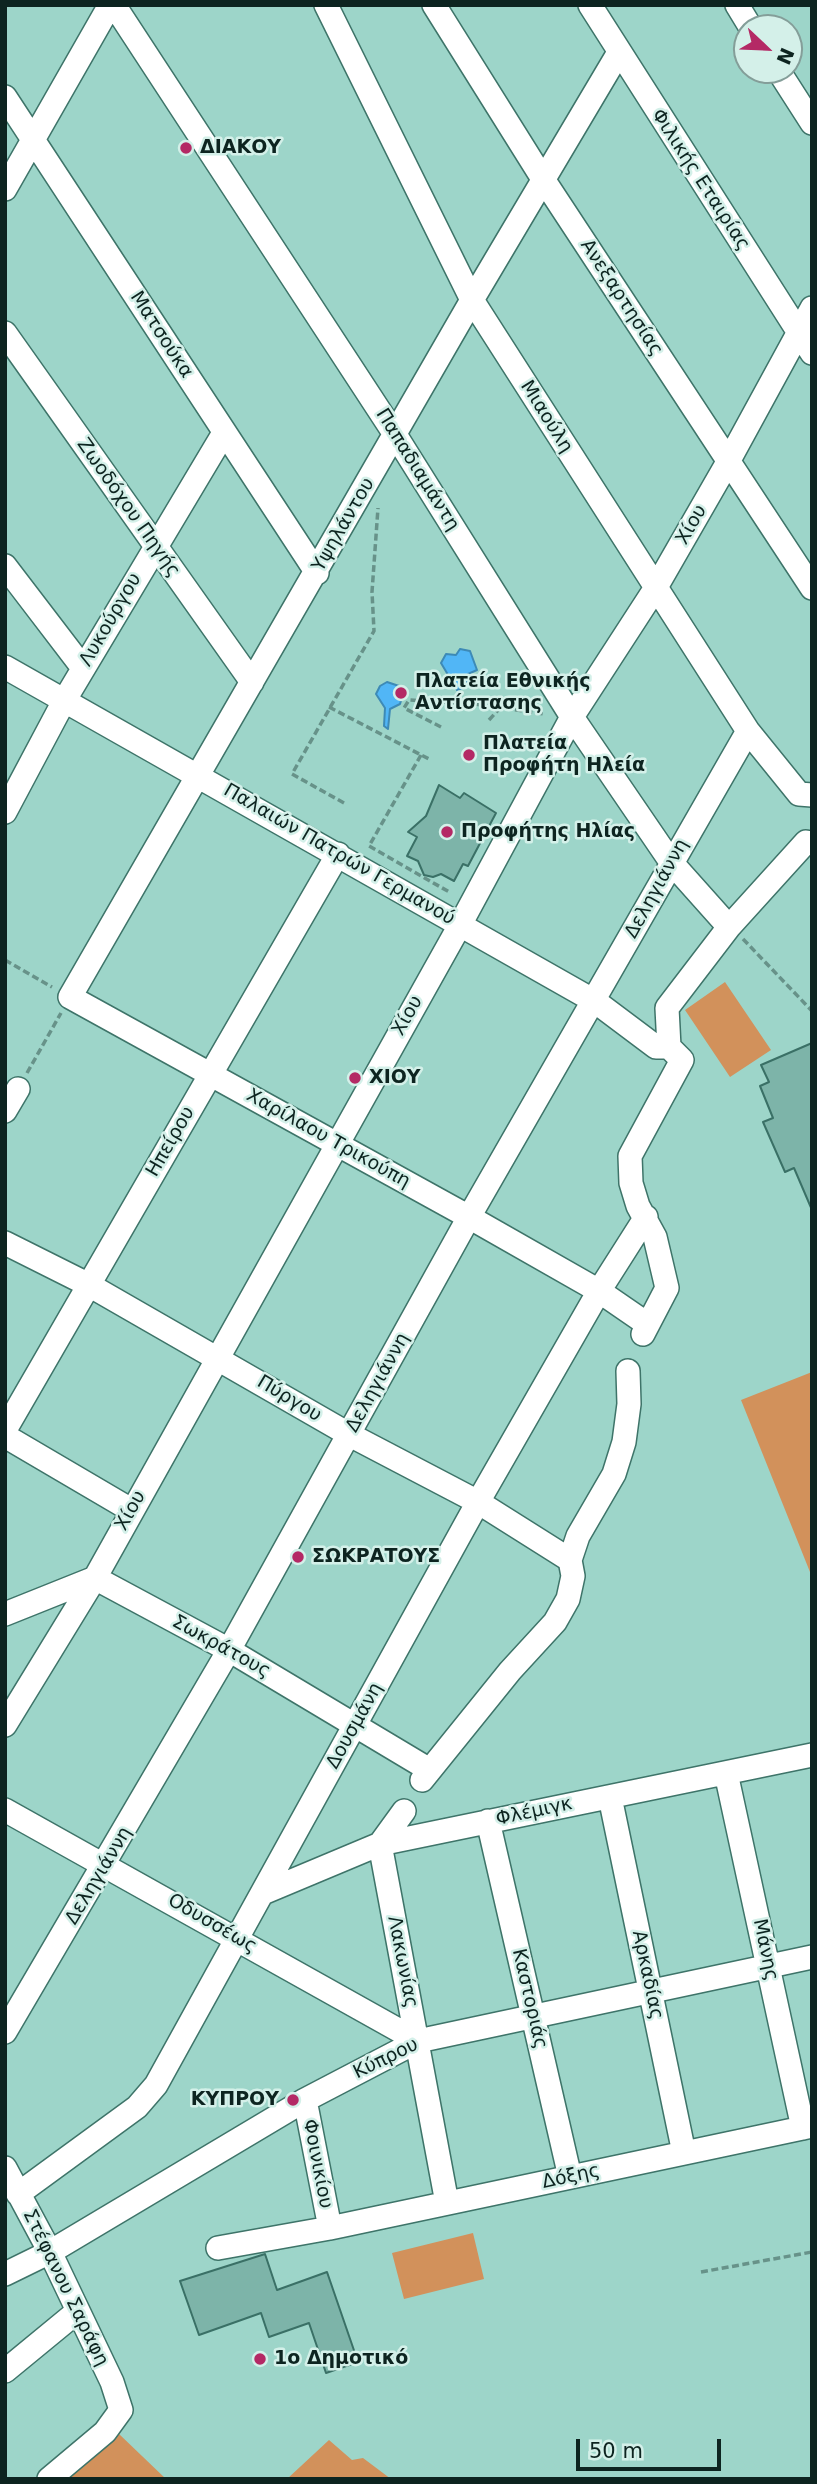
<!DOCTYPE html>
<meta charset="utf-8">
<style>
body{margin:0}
#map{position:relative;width:817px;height:2484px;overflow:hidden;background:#9dd5c9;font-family:"DejaVu Sans",sans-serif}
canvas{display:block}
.frame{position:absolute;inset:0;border:7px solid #0d2420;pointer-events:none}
.north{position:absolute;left:733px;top:14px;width:70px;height:70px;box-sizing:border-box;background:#d4f0e9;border:2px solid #849e99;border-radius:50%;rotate:113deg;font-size:19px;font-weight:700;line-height:28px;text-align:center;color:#0d2420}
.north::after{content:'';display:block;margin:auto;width:24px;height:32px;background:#b42965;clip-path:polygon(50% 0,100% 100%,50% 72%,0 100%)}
.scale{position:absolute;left:576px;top:2439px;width:145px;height:32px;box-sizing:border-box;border:4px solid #0d2420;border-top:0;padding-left:9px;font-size:21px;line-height:24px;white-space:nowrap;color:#0d2420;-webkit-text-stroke:5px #d4f0e9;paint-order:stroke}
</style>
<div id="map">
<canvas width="817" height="2484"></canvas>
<div class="frame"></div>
<div class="north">N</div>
<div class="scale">50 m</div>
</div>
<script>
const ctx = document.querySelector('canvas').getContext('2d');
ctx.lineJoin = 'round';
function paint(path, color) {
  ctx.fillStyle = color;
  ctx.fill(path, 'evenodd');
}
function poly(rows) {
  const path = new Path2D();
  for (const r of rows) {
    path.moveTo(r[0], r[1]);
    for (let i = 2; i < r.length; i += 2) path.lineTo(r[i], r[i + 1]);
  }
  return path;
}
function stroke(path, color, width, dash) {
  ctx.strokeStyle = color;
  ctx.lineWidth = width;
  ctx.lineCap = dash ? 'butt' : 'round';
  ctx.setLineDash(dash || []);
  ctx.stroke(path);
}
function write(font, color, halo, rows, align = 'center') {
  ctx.font = font + ' "DejaVu Sans",sans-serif';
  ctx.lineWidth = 5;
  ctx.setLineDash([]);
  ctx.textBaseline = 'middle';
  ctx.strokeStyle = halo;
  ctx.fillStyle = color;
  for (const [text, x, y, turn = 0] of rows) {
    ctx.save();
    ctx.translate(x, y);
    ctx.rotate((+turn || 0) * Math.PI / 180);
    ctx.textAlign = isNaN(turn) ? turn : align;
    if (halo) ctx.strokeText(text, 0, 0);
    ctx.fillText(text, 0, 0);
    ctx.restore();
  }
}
const green = poly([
 [725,982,771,1050,730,1077,685,1010],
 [812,1372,812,1577,741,1400],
 [473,2233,484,2279,404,2299,392,2253],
 [118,2433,166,2479,64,2479],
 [329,2440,352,2460,363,2458,391,2479,287,2479]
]);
const water = poly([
 [460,649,470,651,477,670,468,674,466,687,457,690,441,663,446,654,456,655,460,649],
 [387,682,399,686,403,694,400,704,390,709,388,729,384,726,385,708,376,694,380,686,387,682]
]);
const building = poly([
 [439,785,460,798,464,793,496,813,468,866,463,864,454,881,441,874,433,877,424,875,418,861,407,856,417,837,408,832,426,816,439,785],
 [812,1043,812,1210,794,1168,785,1172,763,1122,773,1118,760,1086,769,1082,761,1065,812,1043],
 [265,2254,277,2290,327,2272,358,2362,326,2373,309,2323,269,2337,261,2313,199,2335,180,2281,265,2254]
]);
const path = poly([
 [329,707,429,759],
 [489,720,500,708],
 [441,727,404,708,409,700,474,704,545,714],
 [421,755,369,846,451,893],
 [344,803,292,774,374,631,372,592,378,508],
 [743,939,812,1011],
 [5,960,52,987],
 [27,1073,61,1013],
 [701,2272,812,2252]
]);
const minor = poly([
 [114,5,396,436,572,717,671,862,729,927],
 [326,5,472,300,748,731,799,794,812,795],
 [434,5,543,179,812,588],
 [590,5,812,353],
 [737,5,751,28],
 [618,54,472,300,70,997,469,1217,599,1291,647,1324],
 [778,70,812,123],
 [5,97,317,573],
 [5,189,110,5],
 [5,333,252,682],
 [5,566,83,668],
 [5,667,596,1002,656,1047,669,1047],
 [5,812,64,701,224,433],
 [5,1111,18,1089],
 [5,1243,89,1285,350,1435,478,1502,570,1560],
 [643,1334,667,1288,655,1237,638,1206,631,1183,630,1156,682,1060,669,1047,667,1008,729,927,806,842,812,843],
 [5,1430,338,854],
 [5,1436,131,1510],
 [95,1578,229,1650,428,1769],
 [5,1614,95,1578],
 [5,1725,95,1578,460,925,572,717,655,589,728,462,812,308],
 [726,1773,803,2128],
 [422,1780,510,1671,555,1622,568,1599,573,1576,570,1560,578,1536,614,1474,624,1442,629,1404,628,1371],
 [610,1797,684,2153],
 [5,1810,418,2041],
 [488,1821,570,2177],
 [380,1844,447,2203],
 [380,1844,404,1811],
 [263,1893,380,1844,812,1755],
 [5,2032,229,1650,469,1217,748,731],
 [305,2100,330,2228],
 [5,2168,50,2252,112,2382,121,2410,105,2432,49,2479],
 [18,2194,137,2107,156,2085,478,1502,599,1291,646,1217],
 [218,2248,330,2228,812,2126],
 [5,2274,50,2252,305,2100,418,2041,812,1957],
 [5,2371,78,2311]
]);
const markers = [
 [186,148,7,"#b42965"],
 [401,693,7,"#b42965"],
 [469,755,7,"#b42965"],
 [447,832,7,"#b42965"],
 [355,1078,7,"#b42965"],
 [298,1557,7,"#b42965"],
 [293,2100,7,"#b42965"],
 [260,2359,7,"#b42965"]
];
const poiNames = [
 ["ΔΙΑΚΟΥ",200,148],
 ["Πλατεία Εθνικής",415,682],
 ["Αντίστασης",415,704],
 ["Πλατεία",483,744],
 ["Προφήτη Ηλεία",483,766],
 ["Προφήτης Ηλίας",461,832],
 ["ΧΙΟΥ",369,1078],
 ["ΣΩΚΡΑΤΟΥΣ",312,1557],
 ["ΚΥΠΡΟΥ",279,2100,"right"],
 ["1ο Δημοτικό",274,2359]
];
const streetNames = [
 ["Φιλικής Εταιρίας",700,180,57],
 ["Ανεξαρτησίας",621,298,57],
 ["Ματσούκα",161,335,57],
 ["Μιαούλη",546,417,58],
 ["Παπαδιαμάντη",417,470,58],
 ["Ζωοδόχου Πηγής",128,508,55],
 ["Υψηλάντου",344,525,-60],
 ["Χίου",692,525,-60],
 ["Λυκούργου",111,620,-60],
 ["Παλαιών Πατρών Γερμανού",339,855,30],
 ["Δεληγιάννη",657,889,-61],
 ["Χίου",408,1016,-61],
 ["Χαρίλαου Τρικούπη",328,1139,29],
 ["Ηπείρου",171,1142,-60],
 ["Δεληγιάννη",378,1383,-61],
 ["Πύργου",289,1399,31],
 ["Χίου",131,1511,-61],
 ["Σωκράτους",221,1647,29],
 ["Δουσμάνη",355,1726,-61],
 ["Φλέμιγκ",534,1812,-12],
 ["Δεληγιάννη",99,1876,-59],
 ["Οδυσσέως",212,1924,30],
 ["Μάνης",765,1950,78],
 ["Λακωνίας",402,1962,79],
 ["Αρκαδίας",647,1975,78],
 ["Καστοριάς",529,1999,77],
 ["Κύπρου",386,2059,-26],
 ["Φοινικίου",317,2164,79],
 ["Δόξης",571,2177,-12],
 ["Στέφανου Σαράφη",65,2288,64]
];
paint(green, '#d2915b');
paint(water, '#51b6f6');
stroke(water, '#3d8ab6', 2);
paint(building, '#7db4a9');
stroke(building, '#3a7066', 2);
stroke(minor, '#3e7469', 26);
stroke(path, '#679289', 3.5, [7, 3.5]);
stroke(minor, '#fff', 23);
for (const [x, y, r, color] of markers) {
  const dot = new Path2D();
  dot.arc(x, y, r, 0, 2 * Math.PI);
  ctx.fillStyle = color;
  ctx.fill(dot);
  stroke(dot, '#d4f0e9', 2.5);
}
write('bold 19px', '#0d2420', '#d4f0e9', poiNames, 'left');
write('19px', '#0d2420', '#d4f0e9', streetNames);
</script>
